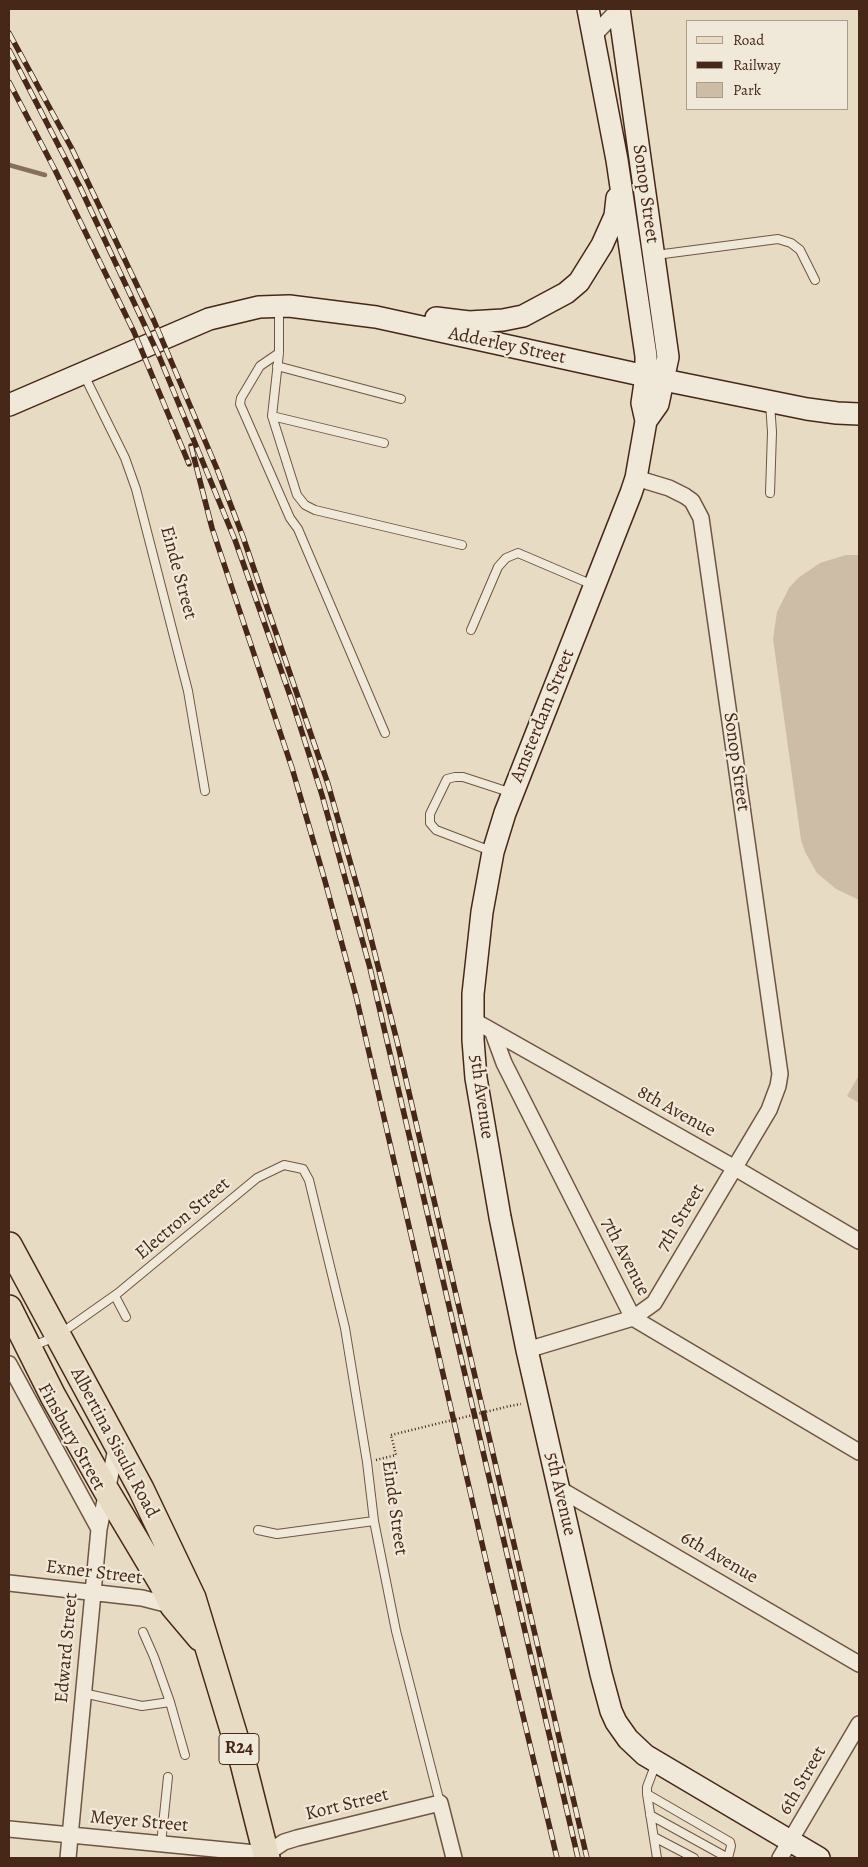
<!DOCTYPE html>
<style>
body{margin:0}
#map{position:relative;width:868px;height:1867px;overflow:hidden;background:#e8dbc3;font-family:Alegreya,serif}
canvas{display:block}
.frame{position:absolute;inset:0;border:10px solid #472818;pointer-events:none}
.legend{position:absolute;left:686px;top:20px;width:162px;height:90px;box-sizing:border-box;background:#f0e8d8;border:1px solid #ac9b8b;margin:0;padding:6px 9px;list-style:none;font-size:15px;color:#472818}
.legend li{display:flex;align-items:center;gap:10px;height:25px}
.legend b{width:25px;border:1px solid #ac9b8b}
</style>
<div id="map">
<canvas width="868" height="1867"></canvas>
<div class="frame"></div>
<ul class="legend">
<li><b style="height:6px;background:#e8dbc3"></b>Road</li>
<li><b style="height:6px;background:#472818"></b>Railway</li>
<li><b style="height:14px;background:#cdbda6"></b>Park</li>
</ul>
</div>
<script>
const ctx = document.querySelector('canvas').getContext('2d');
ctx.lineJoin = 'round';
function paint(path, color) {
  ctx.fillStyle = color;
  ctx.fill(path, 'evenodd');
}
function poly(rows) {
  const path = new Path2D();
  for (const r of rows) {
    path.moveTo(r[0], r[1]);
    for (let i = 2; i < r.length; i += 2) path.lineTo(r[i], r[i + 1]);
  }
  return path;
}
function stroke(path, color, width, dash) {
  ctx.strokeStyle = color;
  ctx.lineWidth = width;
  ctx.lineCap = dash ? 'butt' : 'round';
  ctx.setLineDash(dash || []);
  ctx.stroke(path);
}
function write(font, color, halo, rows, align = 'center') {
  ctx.font = font + ' Alegreya,serif';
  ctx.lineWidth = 4.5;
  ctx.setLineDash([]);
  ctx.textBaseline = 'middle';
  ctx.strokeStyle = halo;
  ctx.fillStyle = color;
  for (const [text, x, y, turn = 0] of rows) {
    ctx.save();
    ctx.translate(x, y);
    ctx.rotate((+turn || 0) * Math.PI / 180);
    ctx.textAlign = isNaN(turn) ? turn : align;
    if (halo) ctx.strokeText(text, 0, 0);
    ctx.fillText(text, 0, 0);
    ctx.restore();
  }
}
const green = poly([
 [846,555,859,555,859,900,836,889,817,873,805,852,801,840,773,639,777,612,789,588,798,578,820,563],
 [859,1075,859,1103,847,1096]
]);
const stream = poly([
 [9,165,45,175]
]);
const path = poly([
 [510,1406,521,1404],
 [376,1460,396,1455,391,1435]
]);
const lane = poly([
 [656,255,778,239,791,243,800,250,815,280],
 [279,309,279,353,272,416,297,495,305,505,315,510,462,545],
 [279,353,260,366,241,398,240,404,290,518,298,529,385,733],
 [277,366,401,399],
 [84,375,125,458,136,489,188,691,205,791],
 [272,416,384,443],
 [770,493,772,432,770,403],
 [471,630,498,567,506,558,518,553,593,585],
 [491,851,436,830,430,823,430,814,447,779,455,777,463,777,512,793],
 [115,1296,126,1317],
 [31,1347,57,1336,118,1293,257,1178,284,1165,303,1169,309,1180,345,1328,367,1462,374,1521,396,1631,440,1803],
 [258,1530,277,1534,374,1521],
 [143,1632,154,1657,170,1702,185,1755],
 [83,1693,142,1706,170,1702],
 [656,1763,647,1787,647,1794,657,1858],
 [647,1794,730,1842,731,1846,728,1858],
 [650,1815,728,1858],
 [654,1837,694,1858],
 [161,1844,168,1777]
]);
const street = poly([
 [593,36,619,9],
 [473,1020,735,1168,859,1241],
 [493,1033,504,1063,633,1318,859,1452],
 [527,1350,633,1318,654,1303,769,1110,778,1086,780,1074,701,518,692,501,685,496,669,488,636,478],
 [9,1364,99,1529],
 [558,1488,859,1664],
 [9,1583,142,1598,173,1606],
 [9,1829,266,1854,284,1842,297,1838,440,1803,454,1858],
 [68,1858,99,1529,117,1444],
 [780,1858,859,1724]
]);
const secondary = poly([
 [588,9,617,160,646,356,646,376,642,403,646,421,636,478,631,493,505,813,493,852,482,912,473,994,473,1040,476,1078,500,1217,527,1350,601,1674,611,1711,616,1722,628,1739,645,1755,819,1858],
 [619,9,668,357,658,404,646,421],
 [436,318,469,322,503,320,523,316,566,293,579,282,602,245,615,216,617,198],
 [9,405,209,319,259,307,289,306,376,317,664,380,807,409,837,413,859,414]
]);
const primary = poly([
 [9,1245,141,1489,193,1598,243,1763,267,1858],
 [9,1308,53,1396,106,1490,161,1582,173,1606,200,1638]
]);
const rail = poly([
 [9,33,72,149,154,321,217,469,243,537,328,784,363,907,397,1041,587,1858],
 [9,50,80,187,159,356,235,540,292,701,322,795,370,968,578,1858],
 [9,82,55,170,134,332,189,464],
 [191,446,212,528,292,768,325,881,356,996,487,1565,557,1858]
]);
const pathBridge = poly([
 [391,1435,510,1406]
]);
const shields = [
 [239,1749,40]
];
const shieldNames = [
 ["R24",239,1749]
];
const streetNames = [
 ["Sonop Street",645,194,82],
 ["Adderley Street",507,346,12],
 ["Einde Street",178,573,75],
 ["Amsterdam Street",543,716,-68],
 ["Sonop Street",736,762,82],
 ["5th Avenue",481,1097,82],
 ["8th Avenue",676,1112,29],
 ["7th Street",681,1218,-59],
 ["Electron Street",183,1219,-40],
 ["7th Avenue",625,1257,63],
 ["Finsbury Street",71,1437,61],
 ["Albertina Sisulu Road",114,1443,62],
 ["5th Avenue",560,1494,77],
 ["Einde Street",394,1508,82],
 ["6th Avenue",719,1558,30],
 ["Exner Street",94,1573,7],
 ["Edward Street",67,1648,-85],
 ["6th Street",803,1781,-60],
 ["Kort Street",347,1805,-14],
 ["Meyer Street",139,1822,5]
];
paint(green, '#cdbda6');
stroke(stream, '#876f5c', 4.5);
stroke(lane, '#6f5543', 10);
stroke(street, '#6f5543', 18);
stroke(secondary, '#472818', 24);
stroke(primary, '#472818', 28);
stroke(path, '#472818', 2.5, [1, 2.5]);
stroke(lane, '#f0e8d8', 8);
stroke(street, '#f0e8d8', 15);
stroke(secondary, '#f0e8d8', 21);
stroke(primary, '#e8dbc3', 25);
stroke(rail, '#472818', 5.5);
stroke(rail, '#f0e8d8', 4, [11]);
stroke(pathBridge, '#472818', 2.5, [1, 2.5]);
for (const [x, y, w] of shields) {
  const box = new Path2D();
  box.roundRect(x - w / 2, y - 15.5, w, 31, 4);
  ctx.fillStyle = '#f0e8d8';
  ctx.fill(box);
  stroke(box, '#472818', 1);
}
write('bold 18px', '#472818', null, shieldNames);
write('19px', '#472818', '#f0e8d8', streetNames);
</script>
